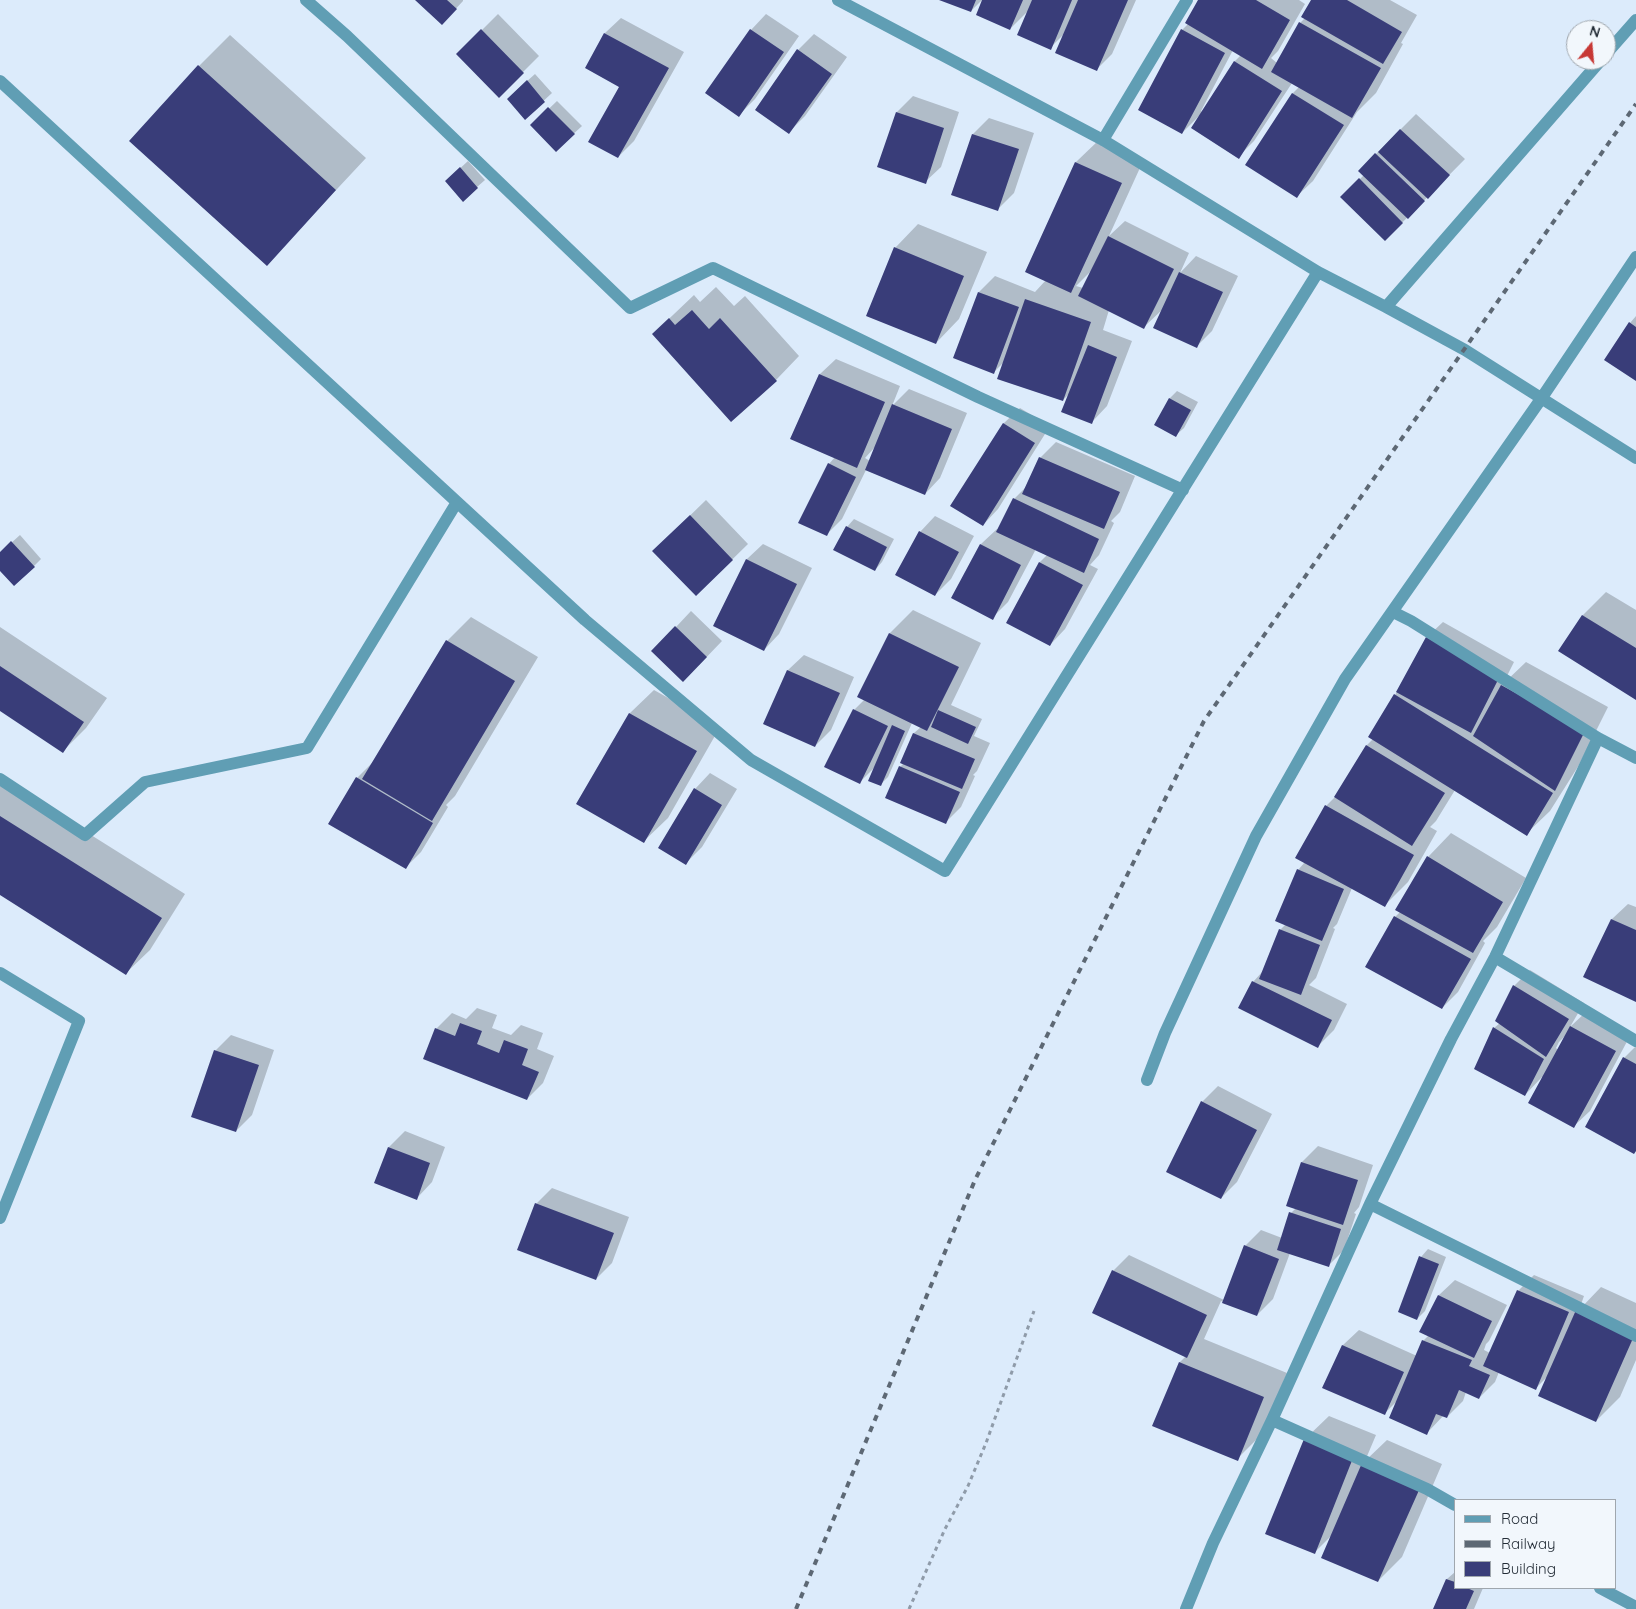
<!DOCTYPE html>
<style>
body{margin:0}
#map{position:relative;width:1636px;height:1609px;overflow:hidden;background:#dcebfb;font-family:Quicksand,sans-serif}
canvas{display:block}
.legend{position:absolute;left:1454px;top:1499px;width:162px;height:90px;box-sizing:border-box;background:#f2f7fc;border:1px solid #a0a7ae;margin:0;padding:6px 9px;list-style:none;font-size:15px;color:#252e38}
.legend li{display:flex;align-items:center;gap:10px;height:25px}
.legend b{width:25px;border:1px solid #a0a7ae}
.north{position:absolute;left:1566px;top:20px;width:50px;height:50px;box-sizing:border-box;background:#f2f7fc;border:1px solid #a0a7ae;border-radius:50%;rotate:17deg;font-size:14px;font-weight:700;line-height:20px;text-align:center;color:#252e38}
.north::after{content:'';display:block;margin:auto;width:18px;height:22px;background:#c73835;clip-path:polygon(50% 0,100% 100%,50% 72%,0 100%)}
</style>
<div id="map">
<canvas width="1636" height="1609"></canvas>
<ul class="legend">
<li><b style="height:6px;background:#609eb4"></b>Road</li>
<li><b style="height:6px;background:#5d6874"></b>Railway</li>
<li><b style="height:14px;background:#393d79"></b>Building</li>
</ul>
<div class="north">N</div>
</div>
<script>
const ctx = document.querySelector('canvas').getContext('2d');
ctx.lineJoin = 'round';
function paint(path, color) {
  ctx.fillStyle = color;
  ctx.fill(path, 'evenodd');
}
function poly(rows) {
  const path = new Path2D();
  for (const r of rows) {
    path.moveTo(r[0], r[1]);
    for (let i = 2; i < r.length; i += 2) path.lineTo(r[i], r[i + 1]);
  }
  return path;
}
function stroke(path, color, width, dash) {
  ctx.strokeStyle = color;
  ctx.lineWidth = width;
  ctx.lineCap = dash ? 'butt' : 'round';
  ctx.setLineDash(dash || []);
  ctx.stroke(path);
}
const shadow = poly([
 [417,0,463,0,463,1,450,15],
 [943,0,982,0,971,11],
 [983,0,1136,0,1112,54,1096,70,1064,34,1050,48,1029,10,1010,29],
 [1200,0,1299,0,1305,4,1278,51,1271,58,1277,63,1300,23,1305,18,1313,0,1390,0,1417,15,1401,43,1403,44,1376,93,1357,112,1313,181,1297,196,1247,165,1293,93,1299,87,1292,83,1254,141,1238,157,1199,116,1182,133,1182,30,1188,24],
 [1233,50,1241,55,1235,61,1202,112,1201,111],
 [498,14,539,56,499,96,458,54],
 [766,14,799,36,755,99,739,115,751,30],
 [621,18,684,52,634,141,618,157,621,87,587,68,605,33],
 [814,34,847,57,805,116,789,132,798,50],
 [230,35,366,158,267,264,131,141,199,66],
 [535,74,552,93,525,118,516,91],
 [913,96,959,112,941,167,925,182,879,166,897,112],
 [557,101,582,126,556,150,532,125],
 [1416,114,1465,159,1385,240,1342,197,1364,175,1376,154],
 [989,118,1034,133,1014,193,998,209,953,194,973,134],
 [1100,139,1144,159,1109,236,1125,221,1189,253,1180,273,1196,256,1238,276,1212,331,1196,347,1163,309,1144,327,1109,310,1103,330,1132,341,1107,406,1092,422,1071,392,1063,400,1005,361,994,372,955,357,979,292,995,276,1035,292,1046,280,1026,271,1076,162],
 [1091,271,1083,288,1076,286],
 [468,161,485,180,477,187,454,174],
 [918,224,987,252,959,319,936,343,895,248],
 [716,287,734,306,745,296,799,356,776,380,653,334,694,295,700,302],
 [1636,316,1636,379,1630,323],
 [836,359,900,386,892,406,909,389,967,413,940,478,925,494,866,470,842,519,826,535,829,464,835,457,792,439,820,374],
 [875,447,870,461,865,458],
 [1177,391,1198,402,1184,428,1176,435,1156,424,1170,398],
 [1020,408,1050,426,998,509,983,525,952,506,1004,423],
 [1056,442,1135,476,1120,512,1111,521,1114,523,1099,555,1090,565,1098,569,1065,629,1050,645,1040,562,1048,554,1036,549,1008,602,992,618,981,544,997,529,999,530,1014,499,1028,485,1040,458],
 [706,500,748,544,696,595,669,536],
 [935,516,974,536,951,579,935,595,920,532],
 [854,519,894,539,882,562,875,570,847,527],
 [20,535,41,559,34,566,0,569,0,553],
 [763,544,812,568,779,634,764,650,714,625,747,559],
 [1606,592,1636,610,1636,698,1560,651,1583,615],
 [913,610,981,643,951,705,982,719,974,736,990,743,977,771,973,775,975,776,961,807,945,823,900,767,904,763,902,762,914,733,921,727,912,723,888,777,880,785,875,767,859,783,854,710,864,700,890,633],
 [691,611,722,641,699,665,676,627],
 [471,617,538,657,455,796,446,805,448,807,421,852,405,868,357,778,373,762,447,641],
 [1443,622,1514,662,1503,684,1526,662,1608,707,1579,765,1550,811,1526,834,1455,790,1436,821,1430,827,1437,831,1408,882,1384,906,1352,888,1337,924,1333,928,1335,929,1316,978,1309,985,1347,1004,1334,1030,1318,1046,1253,982,1263,971,1280,930,1286,924,1298,870,1305,862,1326,806,1336,796,1367,745,1373,739,1395,695,1427,637],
 [0,627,107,698,86,728,63,751,0,709],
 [804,655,854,677,831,730,815,746,764,724,788,670],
 [654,690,720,727,668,818,644,841,578,804,630,713],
 [710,773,737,789,702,847,686,863,695,789],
 [5,781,185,894,150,950,126,973,0,893,0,786],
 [1451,833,1526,878,1497,927,1483,941,1485,943,1458,992,1442,1008,1395,917,1400,912,1428,857],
 [1628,904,1636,907,1636,1001,1585,976,1612,919],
 [1530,970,1584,1003,1570,1027,1587,1011,1631,1034,1590,1111,1574,1126,1542,1077,1525,1095,1494,1028,1500,1023,1514,986],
 [1565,1036,1558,1050,1556,1048,1559,1042],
 [477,1008,497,1015,492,1028,511,1035,521,1025,543,1033,537,1049,554,1056,543,1083,527,1099,436,1029,452,1013,466,1019],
 [231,1035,274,1050,252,1115,236,1131,215,1051],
 [1636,1046,1636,1151,1624,1058],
 [1218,1086,1272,1114,1237,1182,1221,1198,1202,1102],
 [405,1131,445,1147,432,1182,417,1198,375,1183,389,1147],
 [1318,1146,1373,1165,1359,1207,1354,1213,1356,1214,1344,1250,1328,1266,1290,1253,1273,1299,1257,1315,1221,1301,1204,1339,1287,1373,1261,1435,1237,1459,1154,1425,1180,1362,1186,1356,1113,1271,1129,1255,1224,1300,1245,1246,1261,1230,1282,1238,1291,1213,1296,1208,1302,1162],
 [552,1188,629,1217,612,1263,596,1279,536,1204],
 [1428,1249,1446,1257,1425,1311,1417,1319,1421,1257],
 [1534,1275,1584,1296,1579,1310,1601,1287,1636,1303,1636,1360,1620,1397,1596,1421,1548,1376,1535,1389,1499,1372,1495,1382,1479,1398,1466,1392,1463,1401,1447,1417,1444,1415,1427,1433,1398,1400,1384,1414,1324,1387,1343,1345,1359,1330,1417,1356,1423,1341,1429,1335,1439,1295,1455,1280,1507,1305,1489,1341,1486,1344,1484,1350,1490,1353,1518,1291],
 [1329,1416,1376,1435,1365,1461,1387,1440,1442,1464,1402,1557,1378,1581,1332,1535,1315,1552,1305,1439],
 [1455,1572,1455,1588,1483,1588,1474,1609,1435,1609,1447,1579]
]);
const building = poly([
 [415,0,447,0,457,9,442,25],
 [939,0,976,0,971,12],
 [982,0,1023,0,1010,30,976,15],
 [1032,0,1072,0,1051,50,1017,35],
 [1078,0,1128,0,1097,71,1055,53],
 [1198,0,1256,0,1290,20,1262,69,1185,23],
 [1311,0,1347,0,1402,32,1383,64,1301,17],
 [1299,22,1381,68,1352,118,1271,72],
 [481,29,524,73,499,98,456,54],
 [750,29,784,52,739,117,705,93],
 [1181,29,1225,53,1182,134,1138,110],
 [604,33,669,68,618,158,588,142,619,87,585,68],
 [797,49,832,74,789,134,755,110],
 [1234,61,1282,91,1239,159,1191,128],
 [198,65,336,190,267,266,129,141],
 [527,80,545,102,525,120,507,99],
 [1292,93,1344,125,1297,198,1245,165],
 [548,107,575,134,556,152,530,125],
 [896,112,944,128,926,184,877,167],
 [1400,129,1450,175,1428,199,1378,152],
 [972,134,1019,149,998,211,951,195],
 [1375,153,1425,201,1408,219,1358,171],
 [1075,162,1122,183,1071,293,1025,272],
 [460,167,478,188,463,202,445,181],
 [1359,178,1403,223,1385,241,1340,197],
 [1108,236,1174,269,1144,329,1078,296],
 [894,247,964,276,936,344,866,316],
 [1179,272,1223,292,1197,348,1153,328],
 [978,292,1019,307,994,374,953,358],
 [1025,299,1091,322,1063,401,997,379],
 [692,310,709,329,720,318,777,381,731,422,652,334,669,318,675,325],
 [1629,322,1636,327,1636,381,1604,360],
 [1088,345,1117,357,1092,424,1061,412],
 [819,374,885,402,857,468,790,439],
 [1169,398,1191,410,1176,437,1154,425],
 [892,404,952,429,925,495,865,470],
 [1003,423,1035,443,983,526,950,506],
 [1039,457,1120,492,1104,529,1022,494],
 [828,463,856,477,827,536,798,523],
 [1013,498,1099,539,1084,573,996,532],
 [690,515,733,560,696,596,652,551],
 [846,526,887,547,875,571,833,550],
 [919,531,959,552,935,596,895,575],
 [11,541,35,567,14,586,0,571,0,552],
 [980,544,1021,565,993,620,951,598],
 [746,559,797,584,764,651,713,626],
 [1039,562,1083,585,1050,646,1006,623],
 [1582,615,1636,648,1636,700,1558,651],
 [675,626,707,657,683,682,651,651],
 [889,633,959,667,927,731,857,697],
 [1426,637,1499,678,1471,733,1396,692],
 [446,640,515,681,432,821,362,779],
 [0,666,84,722,63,753,0,711],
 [787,670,840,693,815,747,763,724],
 [1501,685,1585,731,1555,791,1473,736],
 [1394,694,1553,793,1527,836,1368,737],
 [853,709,888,726,860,784,824,767],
 [938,710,976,727,968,744,931,727],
 [629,713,697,751,644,843,576,804],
 [892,725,905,731,881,786,868,781],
 [913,733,975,759,962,789,900,763],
 [1366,745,1445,793,1412,846,1334,797],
 [899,766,960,792,946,824,885,798],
 [356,777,433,823,406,869,328,824],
 [694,788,722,805,686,865,658,848],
 [1325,805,1414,855,1385,907,1295,858],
 [0,816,162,918,126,975,0,895],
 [1427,856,1503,902,1473,953,1395,910],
 [1297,869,1344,889,1322,941,1275,921],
 [1394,916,1471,959,1442,1009,1365,967],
 [1611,919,1636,930,1636,1002,1583,977],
 [1279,929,1320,945,1301,995,1259,979],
 [1252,981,1332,1020,1318,1048,1238,1008],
 [1513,985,1569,1019,1546,1057,1495,1021],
 [460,1023,482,1031,477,1044,499,1053,504,1040,528,1049,522,1065,539,1072,527,1100,423,1059,435,1028,455,1036],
 [1570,1026,1616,1051,1574,1128,1528,1103],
 [1493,1027,1544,1059,1525,1096,1474,1069],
 [214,1050,259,1065,236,1132,191,1117],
 [1623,1057,1636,1064,1636,1151,1634,1154,1585,1127],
 [1201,1101,1257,1130,1221,1199,1166,1172],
 [388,1147,430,1163,417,1200,374,1183],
 [1301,1162,1358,1180,1343,1225,1286,1206],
 [535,1203,614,1233,596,1280,517,1250],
 [1289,1212,1341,1229,1329,1267,1277,1250],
 [1244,1245,1279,1259,1257,1316,1222,1303],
 [1419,1256,1439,1264,1417,1320,1398,1312],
 [1112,1270,1207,1315,1187,1358,1092,1313],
 [1517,1290,1569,1312,1536,1390,1483,1366],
 [1438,1295,1492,1321,1474,1358,1419,1332],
 [1576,1310,1634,1336,1596,1422,1538,1396],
 [1422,1340,1472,1360,1469,1366,1490,1375,1479,1399,1459,1390,1447,1418,1436,1414,1427,1435,1389,1418],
 [1342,1345,1404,1372,1385,1415,1322,1388],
 [1179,1362,1264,1397,1238,1461,1152,1426],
 [1304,1439,1353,1458,1315,1554,1265,1534],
 [1362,1463,1420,1488,1378,1582,1321,1558],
 [1446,1579,1455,1582,1455,1588,1467,1588,1474,1591,1466,1609,1433,1609]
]);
const path = poly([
 [909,1609,945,1529,968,1486,986,1443,1034,1311]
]);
const minor = poly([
 [306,0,347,36,630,308,713,268,978,397,1183,490],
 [838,0,1103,140,1318,272,1386,307,1465,350,1636,458],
 [1606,54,1636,20],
 [0,81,585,620,751,760,945,871,1318,272],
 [1103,140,1187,0],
 [1386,307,1601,60],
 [1393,612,1411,621,1598,738,1636,758],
 [1598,738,1495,957,1451,1039,1370,1204,1636,1336],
 [0,779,85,835,145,782,307,748,457,502],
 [1495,957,1636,1041],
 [0,973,79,1021,0,1218],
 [1147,1080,1165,1033,1256,836,1345,679,1541,399,1636,257],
 [1272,1420,1427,1489,1455,1505],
 [1600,1588,1636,1607],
 [1186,1609,1213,1543,1272,1420,1370,1204]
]);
const rail = poly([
 [796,1609,975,1180,1204,721,1636,104]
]);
paint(shadow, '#0003');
paint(building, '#393d79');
stroke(path, '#8f9ba9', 3, [4, 4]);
stroke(minor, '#609eb4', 12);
stroke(rail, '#5d6874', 4, [6, 6]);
</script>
